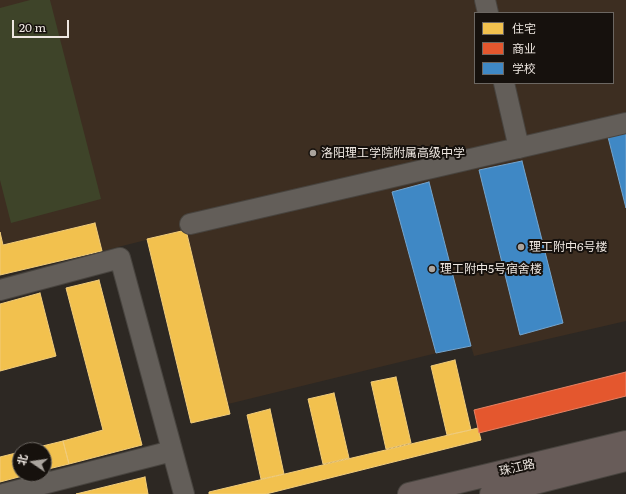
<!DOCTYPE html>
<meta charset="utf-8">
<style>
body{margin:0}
#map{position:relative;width:626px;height:494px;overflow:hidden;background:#2d2823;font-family:Literata,"Noto Sans SC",serif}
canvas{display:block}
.legend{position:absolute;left:474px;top:12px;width:140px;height:72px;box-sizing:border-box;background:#16110d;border:1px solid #6c6762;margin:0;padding:5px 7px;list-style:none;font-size:12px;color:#eee7e1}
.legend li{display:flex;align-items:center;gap:8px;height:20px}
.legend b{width:20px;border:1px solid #6c6762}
.north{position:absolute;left:12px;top:442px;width:40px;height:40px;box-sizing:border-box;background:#16110d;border:1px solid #6c6762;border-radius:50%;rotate:283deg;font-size:11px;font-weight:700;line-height:16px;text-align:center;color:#eee7e1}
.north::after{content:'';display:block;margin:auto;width:14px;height:18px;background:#aaa49e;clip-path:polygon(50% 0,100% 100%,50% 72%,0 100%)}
.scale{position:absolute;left:12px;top:20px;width:57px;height:18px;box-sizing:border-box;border:2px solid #eee7e1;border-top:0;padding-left:5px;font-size:12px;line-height:14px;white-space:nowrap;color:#eee7e1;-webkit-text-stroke:3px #16110d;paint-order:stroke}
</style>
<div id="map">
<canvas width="626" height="494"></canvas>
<ul class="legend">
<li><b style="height:11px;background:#f2c14e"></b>住宅</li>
<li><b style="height:11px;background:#e4572e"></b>商业</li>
<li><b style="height:11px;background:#3f88c5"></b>学校</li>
</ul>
<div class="north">北</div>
<div class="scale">20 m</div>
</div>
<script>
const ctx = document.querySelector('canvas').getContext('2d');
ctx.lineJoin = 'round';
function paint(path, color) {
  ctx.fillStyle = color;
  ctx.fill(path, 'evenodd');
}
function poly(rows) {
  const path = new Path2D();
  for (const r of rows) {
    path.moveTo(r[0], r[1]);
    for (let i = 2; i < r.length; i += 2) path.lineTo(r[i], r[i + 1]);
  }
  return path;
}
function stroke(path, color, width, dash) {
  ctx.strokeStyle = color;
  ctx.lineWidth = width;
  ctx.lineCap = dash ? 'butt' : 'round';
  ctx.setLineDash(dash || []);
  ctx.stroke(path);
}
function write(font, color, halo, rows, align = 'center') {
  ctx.font = font + ' Literata,"Noto Sans SC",serif';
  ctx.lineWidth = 4;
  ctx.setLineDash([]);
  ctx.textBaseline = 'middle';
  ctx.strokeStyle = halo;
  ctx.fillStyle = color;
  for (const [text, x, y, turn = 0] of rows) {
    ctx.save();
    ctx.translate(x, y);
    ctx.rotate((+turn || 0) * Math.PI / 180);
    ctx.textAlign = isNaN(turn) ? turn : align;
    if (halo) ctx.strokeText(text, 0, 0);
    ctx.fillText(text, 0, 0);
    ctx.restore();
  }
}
const built = poly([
 [0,0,626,0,626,321,474,356,471,346,437,353,228,404,186,230,102,251,95,223,3,245,0,232],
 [475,13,613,13,613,83,475,83]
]);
const green = poly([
 [30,0,50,0,101,199,11,223,0,180,0,8]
]);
const homes = poly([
 [95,223,102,251,0,275,0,232,3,245,95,223],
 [186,230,230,414,191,423,147,239,186,230],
 [99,280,142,445,69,464,63,441,103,430,66,288,99,280],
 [40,293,56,356,0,371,0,304,40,293],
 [455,360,471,430,447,435,431,366,455,360],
 [396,377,411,443,386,449,371,382,396,377],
 [334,393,349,458,323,464,308,399,334,393],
 [270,409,284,474,261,479,247,415,270,409],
 [478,428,481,440,266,494,209,494,209,492,478,428],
 [63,441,69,464,44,470,44,450,26,450,63,441],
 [20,452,20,474,30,474,0,482,0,457,20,452],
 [145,477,148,494,76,494,145,477]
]);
const shops = poly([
 [626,372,626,396,479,433,474,410,626,372]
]);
const schools = poly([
 [626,133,626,208,608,137,626,133],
 [522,161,563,323,520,335,479,170,522,161],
 [429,182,471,346,436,353,392,192,429,182]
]);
const minor = poly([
 [485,0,488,13],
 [504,83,519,148],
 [190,224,626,123],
 [0,290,120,258,184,494],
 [4,494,172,451]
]);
const major = poly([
 [409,494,626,442],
 [491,494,626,460]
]);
const markers = [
 [313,153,4,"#aaa49e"],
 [521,247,4,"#aaa49e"],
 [432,269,4,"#aaa49e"]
];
const poiNames = [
 ["洛阳理工学院附属高级中学",321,153],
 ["理工附中6号楼",529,247],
 ["理工附中5号宿舍楼",440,269]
];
const streetNames = [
 ["珠江路",517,468,-13]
];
paint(built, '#3d2e21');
paint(green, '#3e4429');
paint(homes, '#f2c14e');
stroke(homes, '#f1cc7a', 1);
paint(shops, '#e4572e');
stroke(shops, '#e78264', 1);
paint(schools, '#3f88c5');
stroke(schools, '#74a4cd', 1);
stroke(minor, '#48443f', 22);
stroke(major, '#48443f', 24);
stroke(minor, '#635e59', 20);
stroke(major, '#685c59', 22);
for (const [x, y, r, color] of markers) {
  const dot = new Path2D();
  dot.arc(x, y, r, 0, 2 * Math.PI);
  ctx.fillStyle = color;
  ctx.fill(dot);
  stroke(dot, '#16110d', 1.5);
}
write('12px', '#eee7e1', '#16110d', poiNames, 'left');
write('12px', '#eee7e1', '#16110d', streetNames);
</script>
